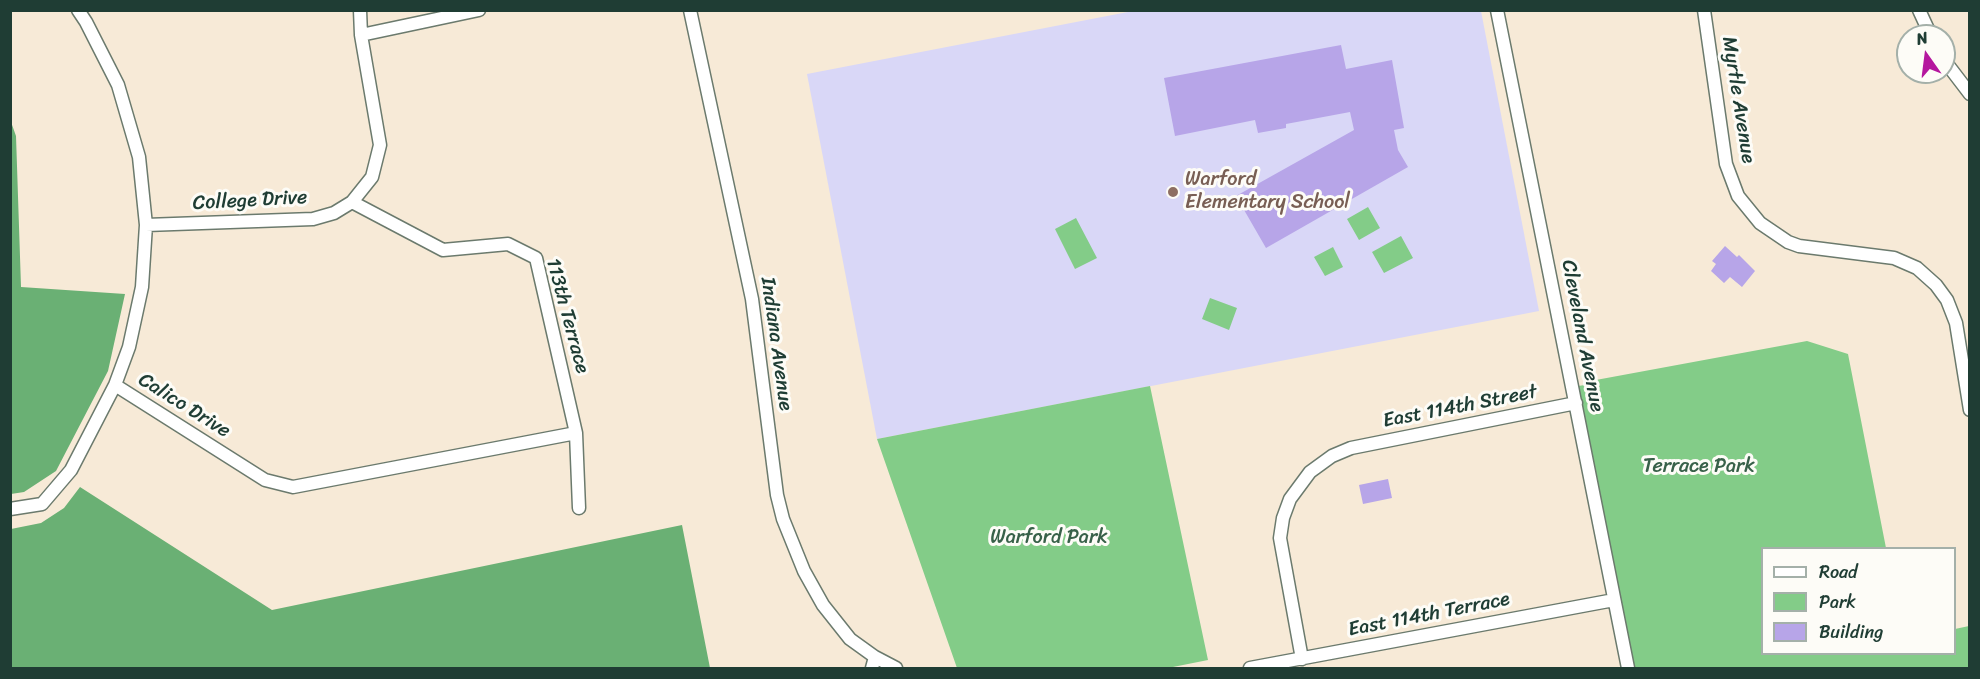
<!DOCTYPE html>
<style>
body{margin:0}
#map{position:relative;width:1980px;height:679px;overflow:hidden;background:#f7ead7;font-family:Sriracha,sans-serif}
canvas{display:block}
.frame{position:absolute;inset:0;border:12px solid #1f3d34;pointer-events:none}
.legend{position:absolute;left:1761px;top:547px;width:195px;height:108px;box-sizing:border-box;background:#fdfcf7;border:2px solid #a4b0a9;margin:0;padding:8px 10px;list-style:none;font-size:18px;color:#1f3d34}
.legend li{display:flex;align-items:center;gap:12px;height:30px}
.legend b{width:30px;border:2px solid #a4b0a9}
.north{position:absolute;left:1896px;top:24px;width:60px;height:60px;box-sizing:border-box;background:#fdfcf7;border:2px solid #a4b0a9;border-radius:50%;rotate:346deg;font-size:16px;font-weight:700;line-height:24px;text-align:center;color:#1f3d34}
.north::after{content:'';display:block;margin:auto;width:21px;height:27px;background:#b5179e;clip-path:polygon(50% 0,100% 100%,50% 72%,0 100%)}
</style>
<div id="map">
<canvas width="1980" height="679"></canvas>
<div class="frame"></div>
<ul class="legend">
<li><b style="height:8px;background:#fff"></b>Road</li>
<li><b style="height:16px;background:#83cc88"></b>Park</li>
<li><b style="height:16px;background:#b7a5e8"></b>Building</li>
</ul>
<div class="north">N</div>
</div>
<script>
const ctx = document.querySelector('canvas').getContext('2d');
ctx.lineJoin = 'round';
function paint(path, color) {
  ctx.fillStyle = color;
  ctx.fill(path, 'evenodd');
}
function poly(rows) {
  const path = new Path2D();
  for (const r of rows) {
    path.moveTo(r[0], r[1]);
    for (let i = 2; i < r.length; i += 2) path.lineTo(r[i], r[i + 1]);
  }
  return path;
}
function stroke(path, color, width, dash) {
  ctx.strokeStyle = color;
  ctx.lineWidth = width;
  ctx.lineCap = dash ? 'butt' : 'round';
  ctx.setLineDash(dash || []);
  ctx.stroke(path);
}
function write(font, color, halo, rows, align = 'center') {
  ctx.font = font + ' Sriracha,sans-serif';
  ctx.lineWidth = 6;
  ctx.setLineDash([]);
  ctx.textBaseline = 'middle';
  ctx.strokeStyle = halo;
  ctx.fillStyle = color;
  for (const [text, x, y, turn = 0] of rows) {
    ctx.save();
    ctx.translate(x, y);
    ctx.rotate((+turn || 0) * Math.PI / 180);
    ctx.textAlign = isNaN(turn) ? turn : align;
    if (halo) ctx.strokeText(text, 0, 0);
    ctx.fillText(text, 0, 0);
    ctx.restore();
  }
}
const built = poly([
 [1133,11,1481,11,1539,311,877,439,807,74]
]);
const green = poly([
 [1368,207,1380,228,1359,240,1347,219],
 [1076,218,1097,258,1075,269,1055,229],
 [1401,236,1413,258,1384,273,1372,252],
 [1333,247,1343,267,1325,276,1314,257],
 [1210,298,1237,308,1229,330,1202,319],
 [1807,341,1848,354,1886,548,1762,548,1762,654,1954,654,1955,629,1969,626,1969,668,1634,668,1578,386,1585,385,1585,382],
 [1150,386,1208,660,1168,668,957,668,877,439]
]);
const forest = poly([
 [11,122,16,136,21,287,125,294,108,371,56,471,24,492,11,494],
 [80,487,272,610,682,525,710,668,11,668,11,529,41,523,64,508]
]);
const building = poly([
 [1341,45,1346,69,1392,60,1404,128,1394,130,1398,150,1408,167,1266,248,1236,196,1354,130,1350,112,1286,124,1286,128,1258,133,1255,120,1175,136,1164,78],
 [1725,246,1737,257,1739,255,1755,271,1742,287,1730,277,1724,283,1711,271,1716,264,1712,261],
 [1388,479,1392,498,1363,504,1359,485]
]);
const minor = poly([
 [690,10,752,299,777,495,783,519,804,571,823,605,850,639,875,657,896,668],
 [1497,10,1628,668],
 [1704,10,1726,164,1738,196,1760,223,1788,242,1799,246,1894,258,1917,268,1936,285,1947,300,1956,323,1970,410],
 [1919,10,1931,36],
 [361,35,479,10],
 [1944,60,1970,94],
 [352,202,443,250,508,244,536,258,576,433,579,508],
 [146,225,313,219,334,213,352,202,372,177,380,145,361,35,360,10],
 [115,385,265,480,293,487,576,433],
 [10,509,42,504,71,470,115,385,129,347,142,287,146,225,139,157,118,85,86,22,78,10],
 [1302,659,1280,538,1283,518,1290,499,1310,472,1332,456,1351,448,1576,403],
 [872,668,875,657],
 [1250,668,1614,600]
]);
const markers = [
 [1173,192,6,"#8d6e63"]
];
const streetNames = [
 ["Myrtle Avenue",1738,100,81],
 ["College Drive",250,201,-3],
 ["113th Terrace",567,316,75],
 ["Cleveland Avenue",1582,336,79],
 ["Indiana Avenue",776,344,82],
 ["Calico Drive",184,406,32],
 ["East 114th Street",1460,407,-11],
 ["East 114th Terrace",1429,615,-11]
];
const educationNames = [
 ["Warford",1185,180],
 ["Elementary School",1185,203]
];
const parkNames = [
 ["Terrace Park",1699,467],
 ["Warford Park",1049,538]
];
paint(built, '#d9d7f7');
paint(green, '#83cc88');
paint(forest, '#6ab074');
paint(building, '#b7a5e8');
stroke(minor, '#6b7a6d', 15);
stroke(minor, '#fff', 12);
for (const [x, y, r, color] of markers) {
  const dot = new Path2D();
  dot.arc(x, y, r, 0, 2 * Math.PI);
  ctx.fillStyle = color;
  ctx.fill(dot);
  stroke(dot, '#fdfcf7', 2);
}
write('20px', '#1f3d34', '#fdfcf7', streetNames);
write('20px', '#785e54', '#fdfcf7', educationNames, 'left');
write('20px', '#386149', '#fdfcf7', parkNames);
</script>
